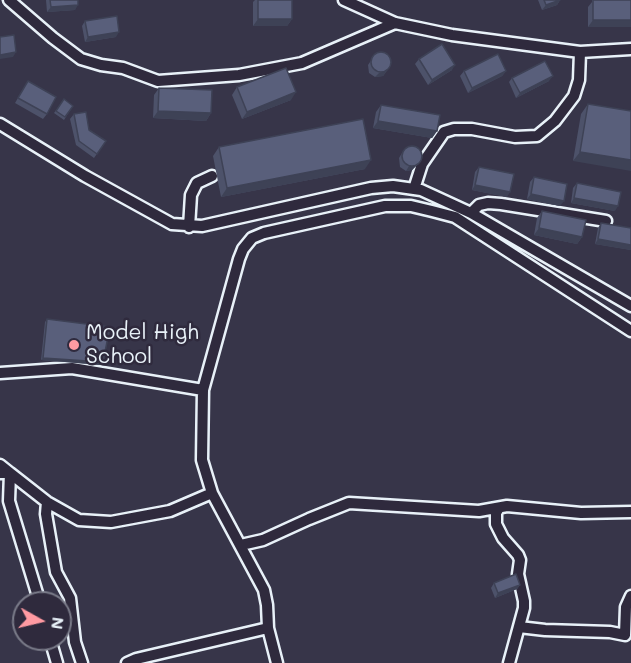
<!DOCTYPE html>
<style>
body{margin:0}
#map{position:relative;width:631px;height:663px;overflow:hidden;background:#373549;font-family:Mali,sans-serif}
canvas{display:block}
.north{position:absolute;left:12px;top:591px;width:60px;height:60px;box-sizing:border-box;background:#2f2a3d;border:2px solid #797a88;border-radius:50%;rotate:98deg;font-size:16px;font-weight:700;line-height:24px;text-align:center;color:#e8f1f8}
.north::after{content:'';display:block;margin:auto;width:21px;height:27px;background:#ff9aa2;clip-path:polygon(50% 0,100% 100%,50% 72%,0 100%)}
</style>
<div id="map">
<canvas width="631" height="663"></canvas>
<div class="north">N</div>
</div>
<script>
const ctx = document.querySelector('canvas').getContext('2d');
ctx.lineJoin = 'round';
function poly(rows) {
  const path = new Path2D();
  for (const r of rows) {
    if (r.length === 3) {
      path.moveTo(r[0] + r[2], r[1]);
      path.arc(r[0], r[1], r[2], 0, 2 * Math.PI);
      continue;
    }
    path.moveTo(r[0], r[1]);
    for (let i = 2; i < r.length; i += 2) path.lineTo(r[i], r[i + 1]);
  }
  return path;
}
function stroke(path, color, width, dash) {
  ctx.strokeStyle = color;
  ctx.lineWidth = width;
  ctx.lineCap = dash ? 'butt' : 'round';
  ctx.setLineDash(dash || []);
  ctx.stroke(path);
}
function paint(path, color) {
  ctx.fillStyle = color;
  ctx.fill(path, 'evenodd');
}
function write(font, color, halo, rows, align = 'center') {
  ctx.font = font + ' Mali,sans-serif';
  ctx.lineWidth = 5;
  ctx.setLineDash([]);
  ctx.textBaseline = 'middle';
  ctx.strokeStyle = halo;
  ctx.fillStyle = color;
  for (const [text, x, y, turn = 0] of rows) {
    ctx.save();
    ctx.translate(x, y);
    ctx.rotate((+turn || 0) * Math.PI / 180);
    ctx.textAlign = isNaN(turn) ? turn : align;
    if (halo) ctx.strokeText(text, 0, 0);
    ctx.fillText(text, 0, 0);
    ctx.restore();
  }
}
const minor = poly([
 [9,0,53,38,81,59,101,65,123,68,158,81,239,75,302,63,395,23],
 [344,0,395,23,452,35,580,52,631,49],
 [0,124,85,176,172,224,202,226,371,188,393,186,421,190,471,213,631,306],
 [414,189,422,164,444,132,454,129,472,129,515,137,537,136,555,121,574,96,579,80,580,52],
 [471,213,479,205,488,203,501,204,606,221],
 [189,227,191,195,197,183,212,176],
 [0,373,72,368,203,390],
 [0,465,10,473,9,501,40,603],
 [0,473,10,473,47,502,79,520,111,522,170,511,212,493],
 [47,502,46,514,56,572,70,598,75,642,82,663],
 [499,508,496,513,496,524,503,538,518,555,520,560,518,574,524,601,524,608,509,663],
 [241,545,263,540,309,519,349,503,479,511,507,506,581,513,631,512],
 [519,627,545,630,610,632,625,635,626,607,631,596],
 [50,639,57,663],
 [127,663,136,659,268,628],
 [277,663,268,628,267,605,264,590,212,493,202,460,203,390,239,259,243,249,252,238,264,233,385,206,411,206,432,211,455,217,631,331]
]);
const wall = poly([
 [46,0,78,0,75,10,47,12],
 [255,0,292,0,292,19,287,26,253,26,253,2],
 [538,0,560,0,557,5,542,10],
 [592,0,631,0,631,27,588,27,588,7,592,2],
 [85,21,116,37,85,42,82,26],
 [376,53,391,65,383,76,375,77,369,73,368,65],
 [419,59,452,70,428,85,415,64],
 [464,71,506,71,502,76,468,93,460,76],
 [512,78,549,81,516,98,509,82],
 [28,81,47,114,43,119,15,103],
 [237,87,291,100,242,119,232,95],
 [159,88,211,113,206,121,153,118,154,95],
 [64,99,73,106,64,120,54,113],
 [588,104,631,111,573,161,581,114],
 [381,105,437,131,432,138,373,128,376,112],
 [74,114,89,130,106,141,94,158,76,145,70,119],
 [219,147,365,169,221,197,213,156],
 [402,153,421,161,412,170,406,171,400,167,399,158],
 [479,167,507,197,472,190,475,172],
 [534,177,560,206,527,199,530,182],
 [577,183,615,211,571,203,573,188],
 [542,211,582,237,577,244,534,235,537,218],
 [601,223,631,228,631,250,595,244,598,228],
 [47,319,101,365,41,360,45,322],
 [494,583,520,585,517,589,495,598,491,588]
]);
const shadedWall = poly([
 [560,0,557,5,542,10,546,5],
 [78,5,75,10,47,12,51,7],
 [258,19,292,19,287,26,253,26],
 [593,20,631,20,631,27,588,27],
 [119,32,116,37,85,42,88,37],
 [16,52,13,57,0,59,0,55],
 [455,65,452,70,428,85,432,80],
 [387,71,383,76,375,77,379,73],
 [506,71,502,76,468,93,472,88],
 [553,76,549,81,516,98,520,93],
 [296,92,291,100,242,119,247,112],
 [158,111,211,113,206,121,153,118],
 [378,121,437,131,432,138,373,128],
 [580,152,631,160,631,171,573,161],
 [371,160,365,169,221,197,227,188],
 [421,161,412,170,406,171,409,166],
 [475,185,510,192,507,197,472,190],
 [531,194,564,201,560,206,527,199],
 [574,198,618,206,615,211,571,203],
 [539,228,582,237,577,244,534,235],
 [598,239,631,245,631,250,595,244],
 [43,358,103,362,101,365,41,360],
 [520,585,517,589,495,598,498,593]
]);
const building = poly([
 [50,0,78,0,78,5,51,7,50,0],
 [258,0,292,0,292,19,258,19,258,0],
 [544,0,560,0,546,5,544,0],
 [593,0,631,0,631,20,593,20,593,0],
 [117,16,119,32,88,37,85,21,117,16],
 [14,35,16,52,0,55,0,37,14,35],
 [442,44,455,65,432,80,419,59,442,44],
 [381,62,10],
 [498,54,506,71,472,88,464,71,498,54],
 [545,61,553,76,520,93,512,78,545,61],
 [286,68,296,92,247,112,237,87,286,68],
 [28,81,56,97,47,114,18,98,28,81],
 [159,88,212,90,211,113,158,111,159,88],
 [64,99,73,106,65,117,56,111,64,99],
 [588,104,631,111,631,160,580,152,588,104],
 [381,105,440,115,437,131,378,121,381,105],
 [86,112,89,130,106,141,97,154,79,141,74,114,86,112],
 [363,119,371,160,227,188,219,147,363,119],
 [412,156,10],
 [479,167,514,174,510,192,475,185,479,167],
 [534,177,567,184,564,201,531,194,534,177],
 [577,183,621,192,618,206,574,198,577,183],
 [542,211,586,220,582,237,539,228,542,211],
 [601,223,631,228,631,245,598,239,601,223],
 [47,319,110,327,103,362,43,358,47,319],
 [516,574,520,585,498,593,494,583,516,574]
]);
const markers = [
 [74,345,6,"#ff9aa2"]
];
const poiNames = [
 ["Model High",86,333],
 ["School",86,357]
];
stroke(minor, '#e8f1f8', 15);
stroke(minor, '#2f2a3d', 10);
paint(wall, '#4d526a');
paint(shadedWall, '#3e4256');
paint(building, '#595f7b');
stroke(building, '#3e4256', 1.5);
for (const [x, y, r, color] of markers) {
  const dot = new Path2D();
  dot.arc(x, y, r, 0, 2 * Math.PI);
  ctx.fillStyle = color;
  ctx.fill(dot);
  stroke(dot, '#2f2a3d', 2);
}
write('21px', '#e8f1f8', '#2f2a3d', poiNames, 'left');
</script>
